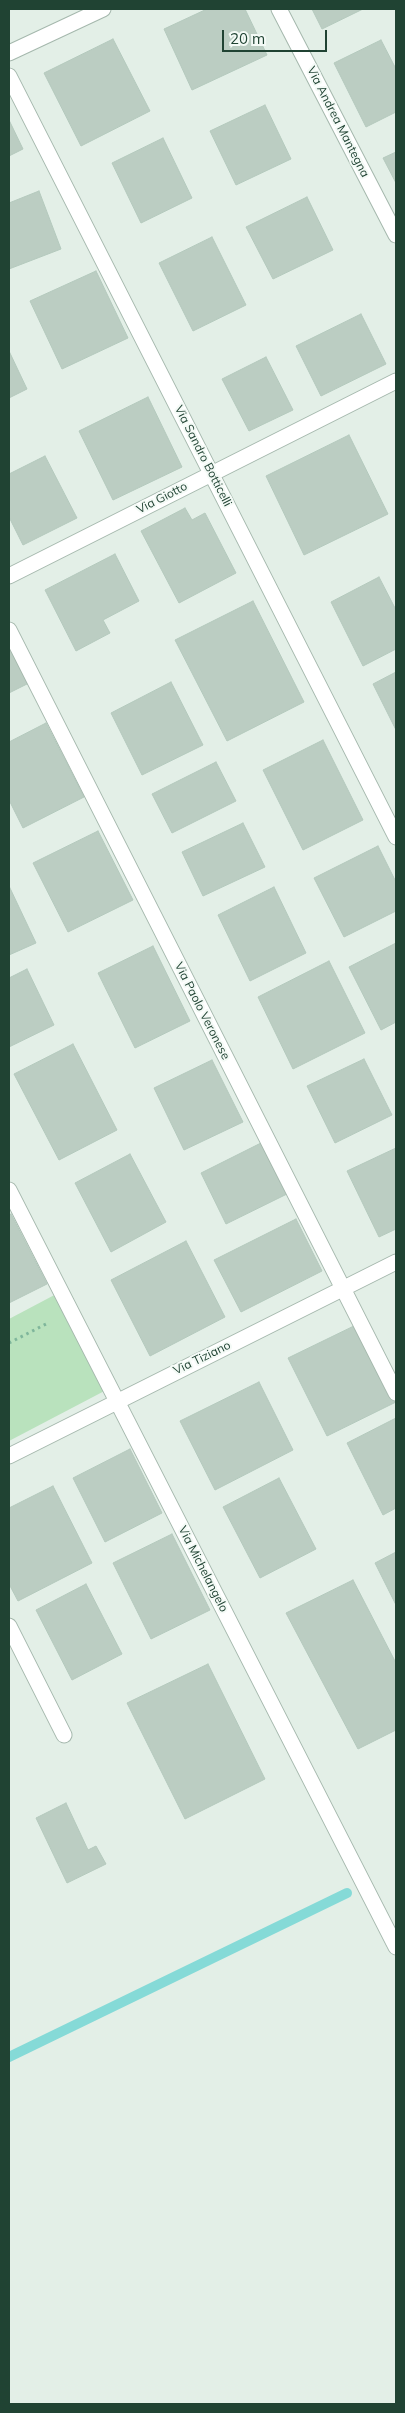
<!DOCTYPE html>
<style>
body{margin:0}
#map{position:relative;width:405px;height:2413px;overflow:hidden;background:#e3efe7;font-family:Mulish,sans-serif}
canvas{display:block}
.frame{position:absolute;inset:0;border:10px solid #204333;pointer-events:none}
.scale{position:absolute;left:222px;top:30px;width:105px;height:22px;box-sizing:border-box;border:2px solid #204333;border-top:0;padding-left:6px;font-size:15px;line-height:18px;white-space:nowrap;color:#204333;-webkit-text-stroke:4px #f4faf6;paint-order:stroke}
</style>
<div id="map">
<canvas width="405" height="2413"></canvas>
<div class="frame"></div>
<div class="scale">20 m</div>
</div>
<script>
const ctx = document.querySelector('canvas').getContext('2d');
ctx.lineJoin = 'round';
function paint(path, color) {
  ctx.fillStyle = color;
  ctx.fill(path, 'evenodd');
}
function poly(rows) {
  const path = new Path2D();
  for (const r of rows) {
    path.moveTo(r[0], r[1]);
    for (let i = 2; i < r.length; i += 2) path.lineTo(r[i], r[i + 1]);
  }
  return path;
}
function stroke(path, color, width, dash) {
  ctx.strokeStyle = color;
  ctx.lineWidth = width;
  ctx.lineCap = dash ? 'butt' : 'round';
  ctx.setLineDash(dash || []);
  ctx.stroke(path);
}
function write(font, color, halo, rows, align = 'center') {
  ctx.font = font + ' Mulish,sans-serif';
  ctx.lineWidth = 4;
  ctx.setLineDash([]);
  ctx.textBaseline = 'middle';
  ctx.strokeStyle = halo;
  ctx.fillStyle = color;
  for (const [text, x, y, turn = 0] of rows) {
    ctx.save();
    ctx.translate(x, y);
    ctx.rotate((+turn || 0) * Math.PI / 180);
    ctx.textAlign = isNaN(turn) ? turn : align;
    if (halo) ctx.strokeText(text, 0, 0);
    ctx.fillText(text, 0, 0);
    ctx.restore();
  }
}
const green = poly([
 [62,1291,112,1387,9,1441,9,1319]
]);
const stream = poly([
 [9,2057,347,1893]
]);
const building = poly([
 [207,9,245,9,267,55,192,90,164,29,207,9],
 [312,9,363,9,322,29,312,9],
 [113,39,150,111,81,146,44,73,113,39],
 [381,40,396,69,396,112,366,127,334,63,381,40],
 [265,105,291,159,236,185,210,131,265,105],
 [9,120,23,149,9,156,9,120],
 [163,138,192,198,141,223,112,163,163,138],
 [396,152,396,183,383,158,396,152],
 [39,191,61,249,9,269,9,203,39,191],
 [307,197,333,250,273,279,246,227,307,197],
 [212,237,246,305,193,331,159,263,212,237],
 [96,271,128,338,62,369,30,301,96,271],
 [361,314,386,364,321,396,296,346,361,314],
 [9,351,27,389,9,398,9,351],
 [266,357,293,410,249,431,222,379,266,357],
 [148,397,182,467,113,500,79,431,148,397],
 [349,435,388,514,304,555,266,476,349,435],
 [45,456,77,518,23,545,9,517,9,474,45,456],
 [185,508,192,520,205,513,236,573,179,603,141,531,185,508],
 [115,554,139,601,103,620,110,633,76,651,45,590,115,554],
 [379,577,396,610,396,649,363,666,331,602,379,577],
 [253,601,304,702,227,741,175,640,253,601],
 [9,640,29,683,9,693,9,640],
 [396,672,396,730,373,684,396,672],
 [171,682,203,745,142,775,111,713,171,682],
 [46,723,84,797,23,828,9,800,9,742,46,723],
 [323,740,363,820,303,850,263,770,323,740],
 [216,762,236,801,172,833,152,794,216,762],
 [243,823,265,867,203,896,182,852,243,823],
 [98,831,133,900,68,932,33,863,98,831],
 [378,846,396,882,396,911,344,937,314,878,378,846],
 [9,886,36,943,9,955,9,886],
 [274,887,306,953,250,981,218,915,274,887],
 [396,943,396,1022,381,1030,349,967,396,943],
 [153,946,190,1021,135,1048,98,973,153,946],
 [329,961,365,1033,293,1069,258,997,329,961],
 [27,969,54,1025,9,1047,9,978,27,969],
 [73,1044,117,1130,59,1160,14,1074,73,1044],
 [364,1059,392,1115,335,1143,307,1086,364,1059],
 [212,1060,243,1122,184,1150,154,1088,212,1060],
 [263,1142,289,1193,226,1224,201,1173,263,1142],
 [396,1148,396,1229,379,1237,347,1171,396,1148],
 [130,1154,166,1222,111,1252,75,1183,130,1154],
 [11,1214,47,1284,9,1303,9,1216,11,1214],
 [296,1219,322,1271,241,1312,214,1260,296,1219],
 [186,1241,225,1317,150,1356,111,1280,186,1241],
 [358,1324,396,1402,327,1436,288,1358,358,1324],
 [259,1382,293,1450,215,1490,180,1421,259,1382],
 [396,1418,396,1508,383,1515,347,1443,396,1418],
 [130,1449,162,1513,105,1542,73,1478,130,1449],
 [279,1478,316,1549,260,1578,223,1507,279,1478],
 [53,1486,92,1563,18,1601,9,1584,9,1508,53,1486],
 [172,1534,210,1610,151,1639,113,1563,172,1534],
 [396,1552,396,1605,375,1563,396,1552],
 [353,1580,396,1663,396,1730,358,1749,286,1613,353,1580],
 [86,1584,122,1654,72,1680,36,1610,86,1584],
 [208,1664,265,1779,185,1819,127,1703,208,1664],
 [66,1803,88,1850,96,1846,106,1864,67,1883,36,1818,66,1803]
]);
const path = poly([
 [9,1343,48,1323]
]);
const street = poly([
 [279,9,396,235],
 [9,53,103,9],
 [9,76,396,837],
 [9,576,396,381],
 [9,630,396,1393],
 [9,1190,396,1947],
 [9,1456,396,1262],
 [9,1626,64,1735]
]);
const streetNames = [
 ["Via Andrea Mantegna",338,122,63],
 ["Via Sandro Botticelli",203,456,63],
 ["Via Giotto",162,498,-27],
 ["Via Paolo Veronese",202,1011,63],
 ["Via Tiziano",202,1358,-26],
 ["Via Michelangelo",203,1569,63]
];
paint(green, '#b9e2bd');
stroke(stream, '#85dad7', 10);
paint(building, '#bbcdc2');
stroke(building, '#b4c9bd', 1);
stroke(street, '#a5b8ad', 17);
stroke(path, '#7fb69b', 3, [2.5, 4]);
stroke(street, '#fff', 15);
write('12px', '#204333', '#f4faf6', streetNames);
</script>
